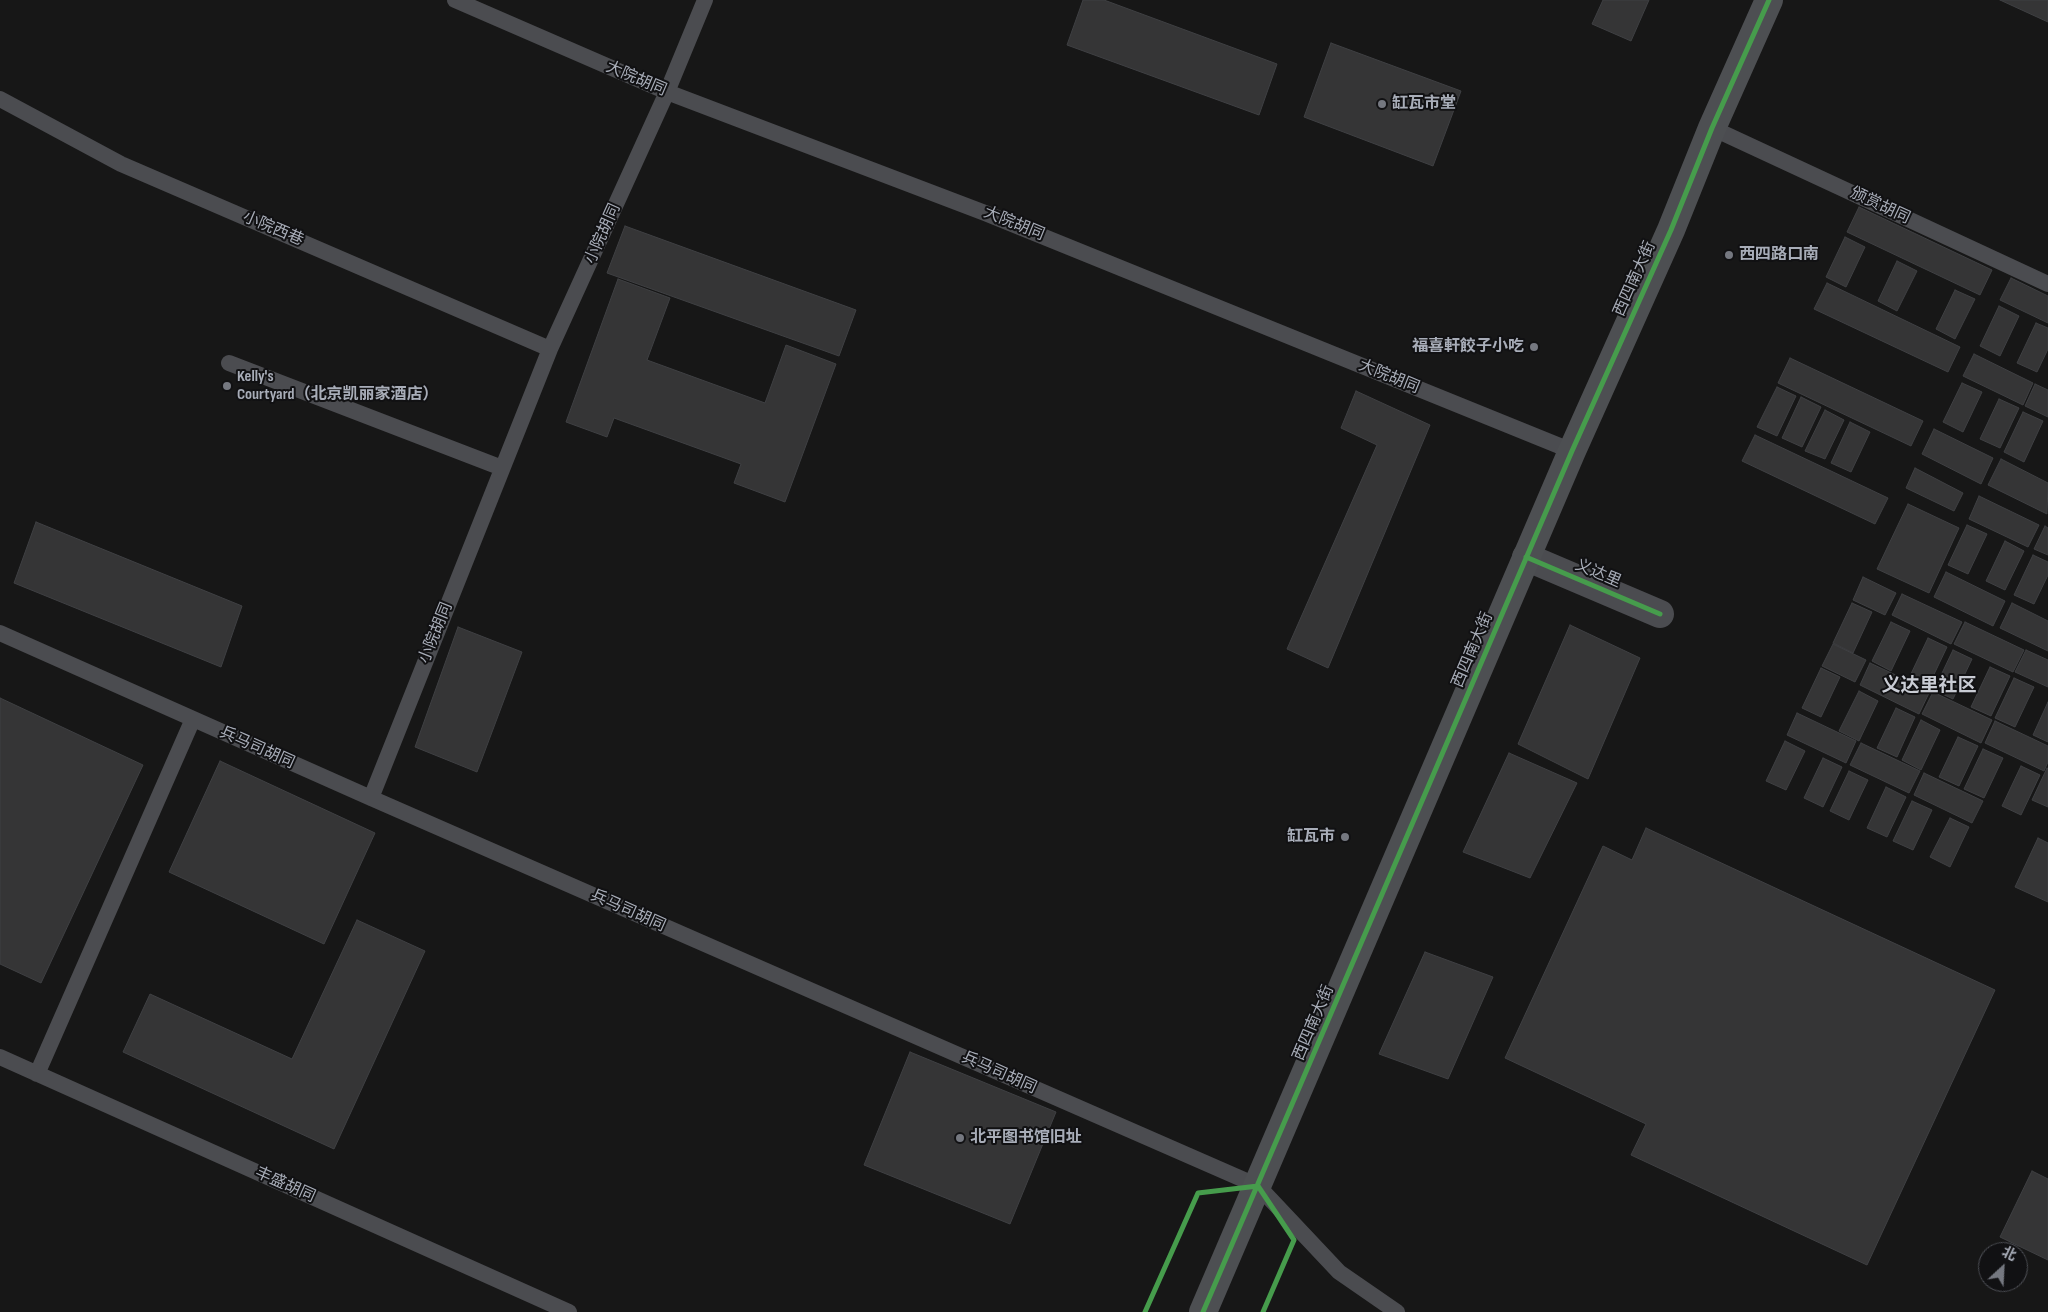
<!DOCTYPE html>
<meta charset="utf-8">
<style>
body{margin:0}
#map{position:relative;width:2048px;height:1312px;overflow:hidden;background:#171717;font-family:"Sofia Sans Condensed","Noto Sans SC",sans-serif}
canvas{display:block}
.north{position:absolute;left:1978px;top:1242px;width:50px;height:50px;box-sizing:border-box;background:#111113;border:1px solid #4d4f55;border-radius:50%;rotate:25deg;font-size:14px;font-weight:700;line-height:20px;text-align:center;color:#a8adb8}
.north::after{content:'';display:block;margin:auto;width:18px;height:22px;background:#757880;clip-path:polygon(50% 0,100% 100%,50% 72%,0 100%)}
</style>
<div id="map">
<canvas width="2048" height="1312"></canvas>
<div class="north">北</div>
</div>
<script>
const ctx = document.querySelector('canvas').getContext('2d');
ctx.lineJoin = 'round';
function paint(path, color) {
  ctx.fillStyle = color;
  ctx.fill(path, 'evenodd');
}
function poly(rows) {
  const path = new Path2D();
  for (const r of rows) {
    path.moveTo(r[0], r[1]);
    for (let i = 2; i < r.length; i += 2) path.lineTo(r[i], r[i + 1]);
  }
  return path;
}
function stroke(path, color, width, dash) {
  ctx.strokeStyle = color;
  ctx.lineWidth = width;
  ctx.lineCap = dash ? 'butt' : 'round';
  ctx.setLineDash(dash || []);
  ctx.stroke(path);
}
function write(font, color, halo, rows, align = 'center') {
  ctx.font = font + ' "Sofia Sans Condensed","Noto Sans SC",sans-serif';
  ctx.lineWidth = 4;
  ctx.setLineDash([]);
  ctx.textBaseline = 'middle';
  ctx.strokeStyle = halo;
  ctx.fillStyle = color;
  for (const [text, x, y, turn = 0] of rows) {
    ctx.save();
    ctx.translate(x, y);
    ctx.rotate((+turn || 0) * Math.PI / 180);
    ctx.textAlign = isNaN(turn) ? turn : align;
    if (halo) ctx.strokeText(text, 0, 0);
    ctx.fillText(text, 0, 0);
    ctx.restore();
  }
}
const building = poly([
 [1083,0,1104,0,1277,64,1259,115,1067,45,1083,0],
 [1603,0,1649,0,1631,41,1592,24,1603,0],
 [2000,0,2048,0,2048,22,2000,0],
 [1331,43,1461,91,1433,166,1304,117,1331,43],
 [1859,207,1992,270,1980,295,1847,232,1859,207],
 [625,226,856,310,839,356,607,273,625,226],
 [1845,237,1865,247,1846,287,1826,277,1845,237],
 [1897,261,1917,271,1897,311,1878,301,1897,261],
 [2011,278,2048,296,2048,323,2000,300,2011,278],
 [618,279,670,298,647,360,765,403,786,345,836,364,785,502,734,483,741,464,614,418,607,437,566,422,618,279],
 [1827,283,1960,347,1948,372,1814,309,1827,283],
 [1955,290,1975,299,1955,339,1936,329,1955,290],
 [1999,306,2019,316,2000,356,1980,346,1999,306],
 [2036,323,2048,328,2048,349,2037,372,2017,363,2036,323],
 [1974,354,2033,383,2023,405,1963,376,1974,354],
 [1790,358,1923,421,1911,446,1778,383,1790,358],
 [1962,383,1982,392,1963,432,1943,422,1962,383],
 [2035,384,2048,390,2048,417,2025,406,2035,384],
 [1777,387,1796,396,1777,436,1757,427,1777,387],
 [1356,391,1430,425,1328,668,1287,649,1377,445,1341,428,1356,391],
 [1801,397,1821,407,1802,447,1782,438,1801,397],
 [1999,399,2019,408,2000,448,1980,439,1999,399],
 [1825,410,1844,420,1825,459,1805,451,1825,410],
 [2023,412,2043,421,2024,462,2004,452,2023,412],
 [1850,422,1870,432,1851,472,1831,463,1850,422],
 [1934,429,1993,458,1981,484,1922,454,1934,429],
 [1755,435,1888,498,1875,524,1742,461,1755,435],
 [2001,459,2048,483,2047,514,1988,485,2001,459],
 [1915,468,1963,493,1954,511,1906,488,1915,468],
 [1979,496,2039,525,2028,547,1969,519,1979,496],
 [1908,504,1959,528,1929,593,1877,569,1908,504],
 [36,522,242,606,221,667,14,583,36,522],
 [1967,525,1987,534,1968,574,1948,565,1967,525],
 [2045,526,2048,528,2048,555,2034,549,2045,526],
 [2005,541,2024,551,2005,590,1986,581,2005,541],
 [2033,555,2048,562,2048,575,2034,604,2014,595,2033,555],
 [1946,572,2005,601,1993,626,1934,597,1946,572],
 [1863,577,1896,593,1885,615,1853,600,1863,577],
 [1902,594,1962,622,1951,644,1892,615,1902,594],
 [1852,603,1872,612,1853,653,1833,643,1852,603],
 [2012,603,2048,621,2048,651,2000,628,2012,603],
 [1891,622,1910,631,1891,671,1872,661,1891,622],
 [1965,622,2024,650,2013,672,1954,644,1965,622],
 [1570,625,1640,658,1588,779,1518,744,1570,625],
 [458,627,522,652,477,772,415,747,458,627],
 [1928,638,1947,647,1928,687,1909,678,1928,638],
 [1833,644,1866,660,1855,682,1822,666,1833,644],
 [1953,650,1972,659,1953,699,1934,690,1953,650],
 [2026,650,2048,660,2048,687,2015,672,2026,650],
 [1870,663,1930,691,1919,714,1860,685,1870,663],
 [1990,667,2010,676,1991,716,1971,707,1990,667],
 [1821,668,1840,677,1821,717,1802,708,1821,668],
 [2014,678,2034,687,2015,727,1995,718,2014,678],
 [1859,691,1878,701,1859,741,1839,731,1859,691],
 [1933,692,1992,720,1981,743,1922,714,1933,692],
 [0,698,143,765,41,983,0,964,0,698],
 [2048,702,2048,742,2033,735,2048,702],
 [1896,708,1915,717,1897,757,1877,748,1896,708],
 [1797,713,1856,741,1846,763,1787,735,1797,713],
 [1921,720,1940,730,1921,770,1902,760,1921,720],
 [1995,721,2048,746,2048,762,2044,771,1985,743,1995,721],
 [1958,737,1978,746,1959,786,1939,777,1958,737],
 [1785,741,1805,751,1786,790,1766,781,1785,741],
 [1861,743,1920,771,1909,793,1850,765,1861,743],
 [1983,749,2003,758,1984,798,1964,789,1983,749],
 [1509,753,1577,783,1530,878,1463,852,1509,753],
 [1823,758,1842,767,1823,807,1804,798,1823,758],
 [220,761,375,833,324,944,169,872,220,761],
 [2021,766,2040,775,2021,815,2002,806,2021,766],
 [2047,768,2048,769,2048,807,2032,800,2047,768],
 [1849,771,1868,780,1849,820,1830,811,1849,771],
 [1924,773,1983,801,1972,823,1914,795,1924,773],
 [1886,787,1906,797,1887,837,1867,828,1886,787],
 [1912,801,1932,810,1913,850,1893,841,1912,801],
 [1950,818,1969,827,1950,867,1930,857,1950,818],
 [1646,828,1995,990,1867,1265,1631,1155,1646,1124,1505,1058,1603,846,1632,860,1646,828],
 [2038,838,2048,843,2048,902,2015,887,2038,838],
 [357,920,425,951,334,1149,123,1052,150,994,292,1059,357,920],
 [1425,952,1493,977,1448,1079,1379,1054,1425,952],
 [910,1052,1056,1112,1010,1224,864,1165,910,1052],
 [2032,1171,2048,1179,2048,1260,2000,1237,2032,1171]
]);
const service = poly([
 [455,0,667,92,985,213,1572,451],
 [0,99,121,164,550,349],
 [1712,128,2048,284],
 [229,363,502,468],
 [0,633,371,798,1258,1186,1339,1272,1397,1312],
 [371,798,550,349,667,92,705,0],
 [0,1057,569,1312],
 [37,1074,193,719]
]);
const minor = poly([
 [1526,557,1660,614]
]);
const primary = poly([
 [1203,1312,1572,451,1671,230,1712,128,1769,0]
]);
const cycleway = poly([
 [1526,557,1660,614],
 [1145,1312,1198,1193,1258,1186,1294,1240,1263,1312],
 [1203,1312,1572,451,1671,230,1712,128,1769,0]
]);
const markers = [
 [1382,104,5,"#757880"],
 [1729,255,5,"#757880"],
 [1534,347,5,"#757880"],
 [227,386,5,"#757880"],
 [1345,837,5,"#757880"],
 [960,1138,5,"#757880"]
];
const streetNames = [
 ["大院胡同",636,79,23],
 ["颁赏胡同",1880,206,25],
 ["大院胡同",1014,224,22],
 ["小院西巷",273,229,23],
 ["小院胡同",603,234,-66],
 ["西四南大街",1635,279,-66],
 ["大院胡同",1389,377,22],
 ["义达里",1598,574,23],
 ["小院胡同",436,633,-68],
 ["西四南大街",1473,650,-67],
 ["兵马司胡同",257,748,24],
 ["兵马司胡同",628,911,24],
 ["西四南大街",1314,1023,-67],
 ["兵马司胡同",999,1073,24],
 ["丰盛胡同",285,1185,24]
];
const poiNames = [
 ["缸瓦市堂",1392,104],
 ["西四路口南",1739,255],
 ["福喜軒餃子小吃",1524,347,"right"],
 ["Kelly's",237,377],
 ["Courtyard（北京凯丽家酒店）",237,395],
 ["缸瓦市",1335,837,"right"],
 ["北平图书馆旧址",970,1138]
];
const quarterNames = [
 ["义达里社区",1929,686]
];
paint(building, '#353536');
stroke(building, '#3f4043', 1);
stroke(service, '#4b4c50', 16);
stroke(minor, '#4b4c50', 28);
stroke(primary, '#4d4f52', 28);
stroke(cycleway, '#469c4c', 5);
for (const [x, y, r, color] of markers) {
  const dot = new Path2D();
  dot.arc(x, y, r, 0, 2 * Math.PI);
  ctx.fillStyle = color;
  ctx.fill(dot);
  stroke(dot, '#111113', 2);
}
write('16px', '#a8adb8', '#111113', streetNames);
write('bold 16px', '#a8adb8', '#111113', poiNames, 'left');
write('bold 19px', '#c9ccd4', '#111113', quarterNames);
</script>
